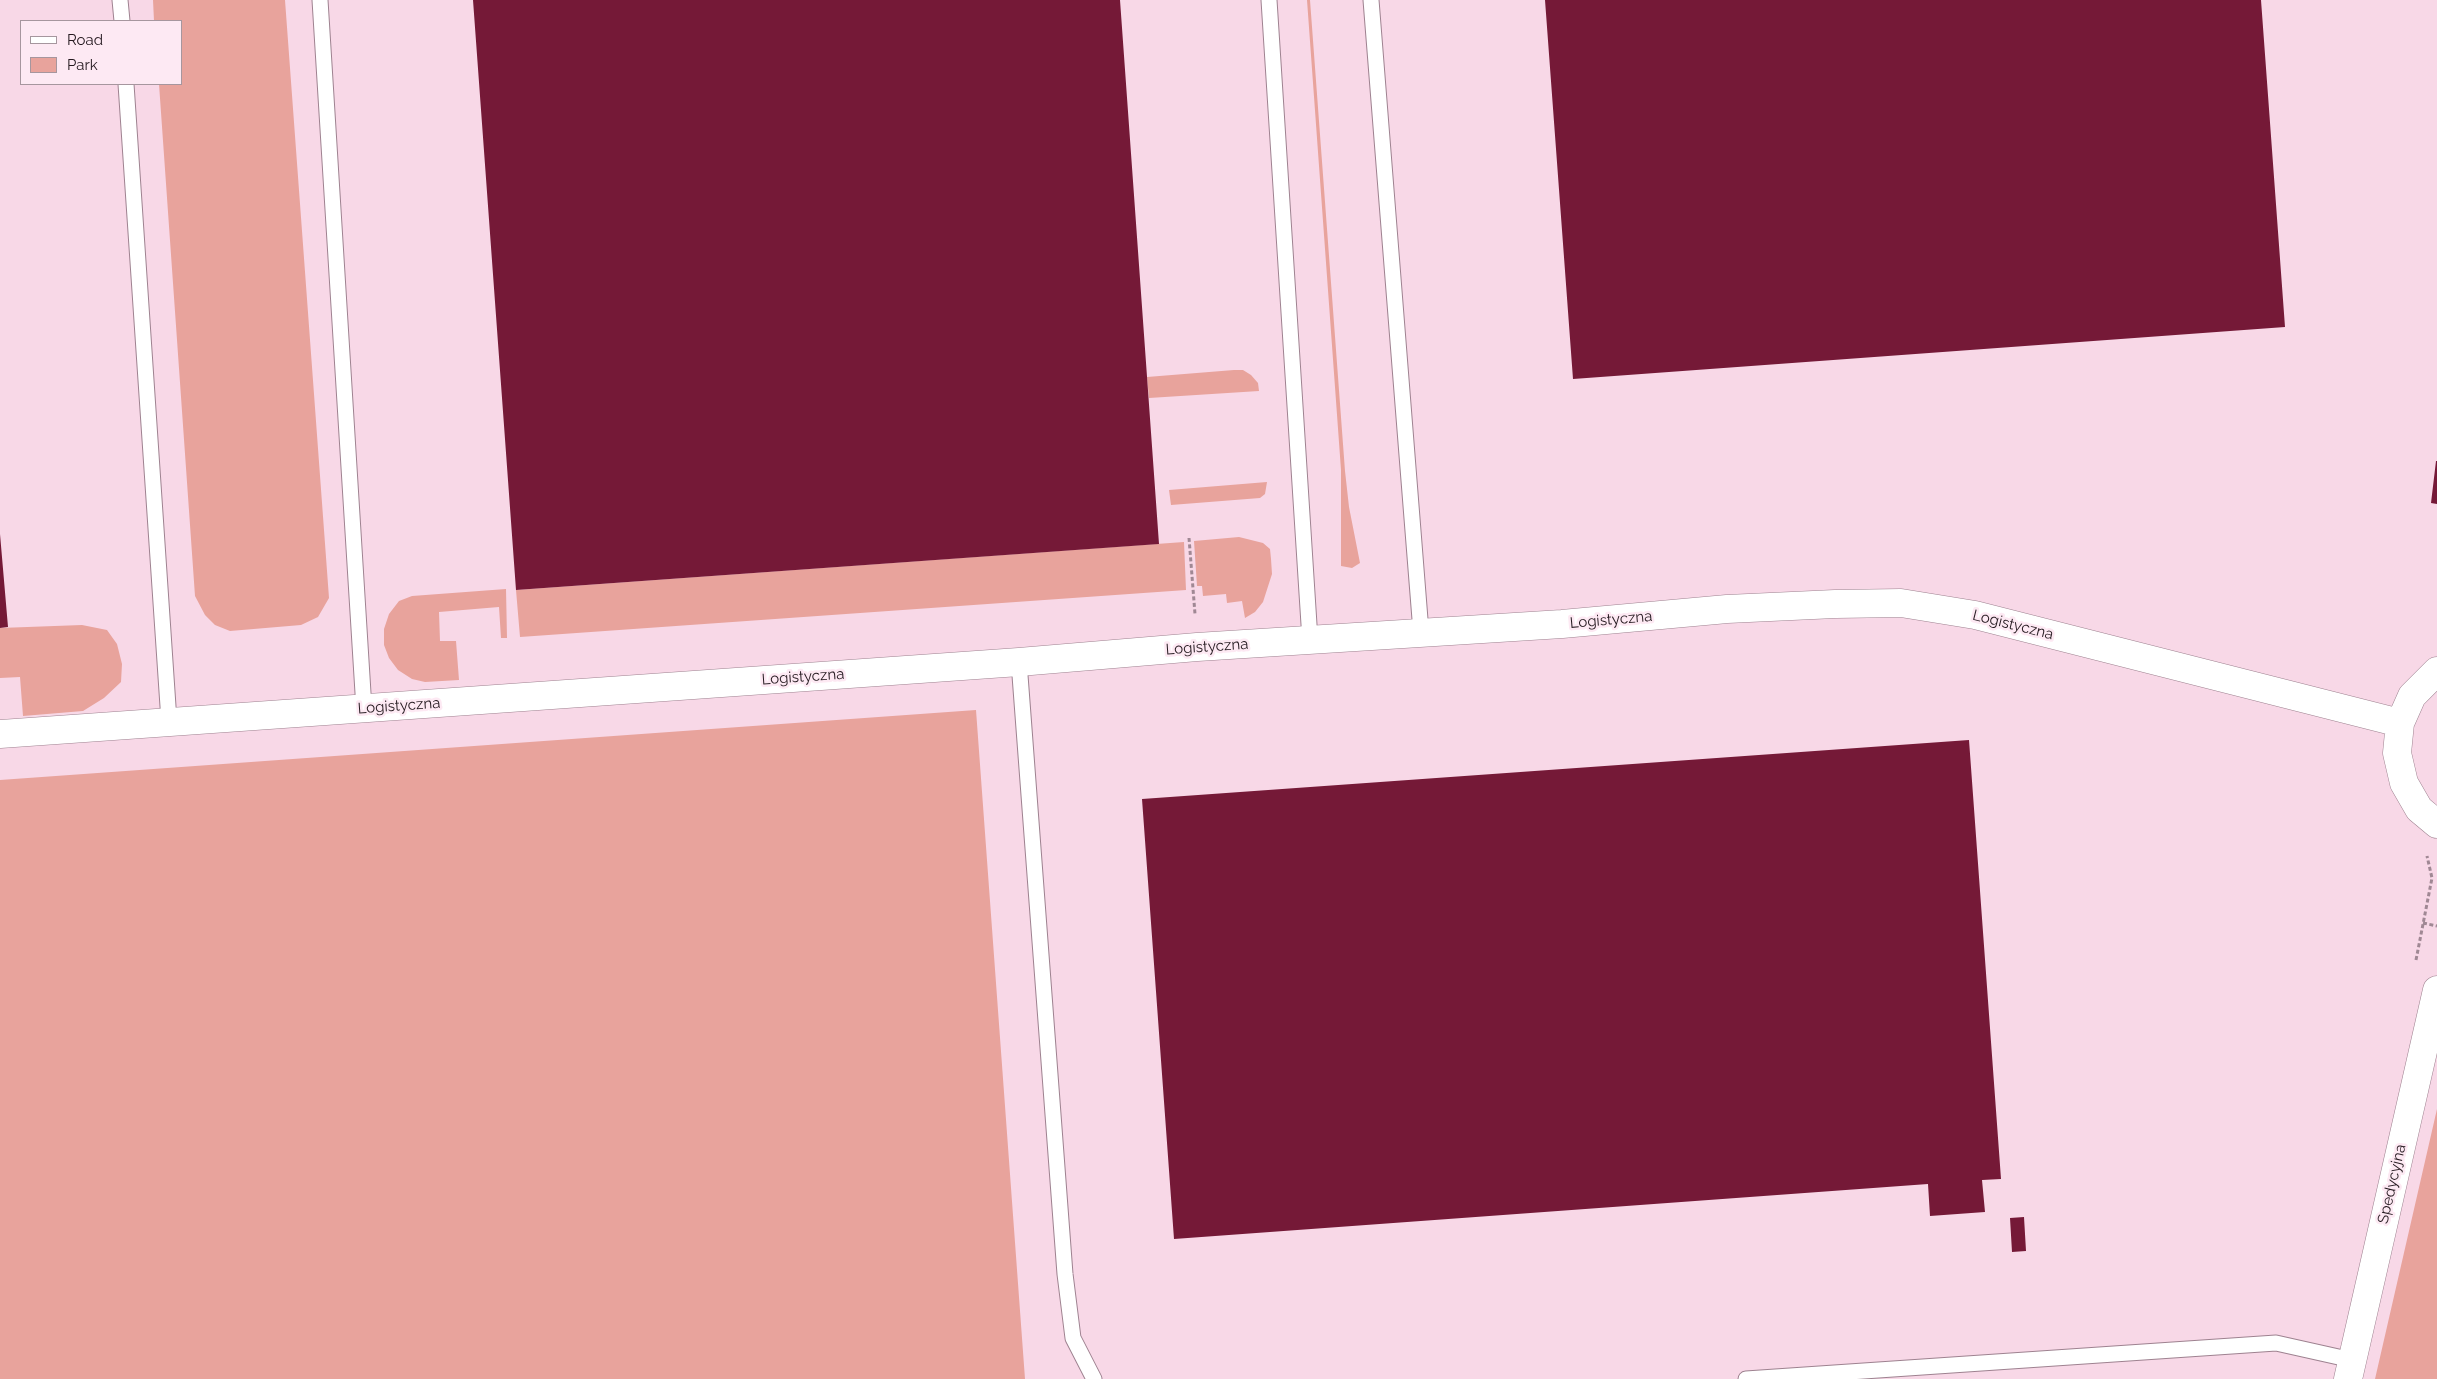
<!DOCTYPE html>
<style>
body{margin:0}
#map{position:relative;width:2437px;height:1379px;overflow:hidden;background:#f8d8e7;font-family:Raleway,sans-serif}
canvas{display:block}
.legend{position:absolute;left:20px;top:20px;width:162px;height:65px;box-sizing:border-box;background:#fde9f3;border:1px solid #a6969e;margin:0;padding:6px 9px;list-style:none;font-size:15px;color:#24191f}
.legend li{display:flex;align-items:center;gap:10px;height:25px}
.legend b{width:25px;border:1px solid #a6969e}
</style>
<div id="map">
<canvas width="2437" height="1379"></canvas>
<ul class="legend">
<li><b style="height:6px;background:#fff"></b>Road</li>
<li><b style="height:14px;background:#e8a39c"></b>Park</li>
</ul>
</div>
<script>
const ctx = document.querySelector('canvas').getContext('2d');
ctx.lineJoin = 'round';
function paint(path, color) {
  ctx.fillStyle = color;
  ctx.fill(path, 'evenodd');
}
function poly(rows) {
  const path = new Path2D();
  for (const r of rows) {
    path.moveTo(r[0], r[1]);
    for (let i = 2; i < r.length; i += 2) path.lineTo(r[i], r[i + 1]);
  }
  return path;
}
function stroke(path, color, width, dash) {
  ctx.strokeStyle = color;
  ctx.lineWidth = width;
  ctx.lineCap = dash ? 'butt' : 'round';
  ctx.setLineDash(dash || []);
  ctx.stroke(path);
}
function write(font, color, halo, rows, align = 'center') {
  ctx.font = font + ' Raleway,sans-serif';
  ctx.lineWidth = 5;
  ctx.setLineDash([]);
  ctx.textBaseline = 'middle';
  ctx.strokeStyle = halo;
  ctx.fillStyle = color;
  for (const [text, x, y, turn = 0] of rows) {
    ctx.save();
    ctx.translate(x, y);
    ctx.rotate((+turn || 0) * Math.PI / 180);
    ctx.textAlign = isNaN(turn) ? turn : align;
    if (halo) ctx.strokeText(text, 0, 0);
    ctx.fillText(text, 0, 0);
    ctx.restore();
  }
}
const green = poly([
 [153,0,285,0,329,598,318,617,301,625,230,631,215,625,205,615,195,596,159,84,181,84,181,21,154,21],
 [1307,0,1310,0,1345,471,1349,507,1360,563,1352,568,1341,566,1341,470],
 [1234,370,1243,370,1251,375,1258,383,1259,391,1149,398,1147,377],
 [1267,482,1265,494,1260,498,1171,505,1169,490],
 [1239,537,1263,543,1270,549,1271,559,1272,574,1263,602,1255,612,1245,618,1242,601,1227,603,1226,594,1203,596,1202,586,1197,586,1194,541],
 [1184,542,1186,590,520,637,516,590],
 [506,589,507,638,501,638,499,607,439,612,440,641,456,641,459,680,425,682,412,679,398,670,389,658,384,645,384,629,389,614,399,601,412,596],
 [82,625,107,630,117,644,122,664,121,682,104,698,83,711,23,716,20,677,0,678,0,628],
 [976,710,1025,1379,0,1379,0,780],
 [2437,1109,2437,1379,2375,1379]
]);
const building = poly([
 [473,0,1120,0,1159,544,516,590],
 [1545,0,2261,0,2285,327,1573,379],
 [2436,461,2437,461,2437,504,2431,503],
 [0,534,8,627,0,628],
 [1969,740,2001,1179,1982,1180,1985,1212,1930,1216,1928,1184,1174,1239,1142,799],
 [2024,1217,2026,1251,2012,1252,2010,1218]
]);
const path = poly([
 [1189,538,1195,614],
 [2423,923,2437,926],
 [2416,960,2432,878,2427,856]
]);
const lane = poly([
 [120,0,122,21],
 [320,0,364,709],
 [1269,0,1310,640],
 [1371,0,1421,632],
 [126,84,169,721],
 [1019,662,1065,1274,1073,1338,1094,1379],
 [1746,1379,2276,1343,2352,1360]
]);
const street = poly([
 [2437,671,2412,696,2400,723,2397,753,2404,783,2419,809,2437,824],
 [0,734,1019,662,1197,647,1562,624,1727,609,1835,604,1901,603,1975,615,2400,723],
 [2348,1379,2437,990]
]);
const streetNames = [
 ["Logistyczna",1611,620,-5],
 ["Logistyczna",2013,625,14],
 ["Logistyczna",1207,647,-4],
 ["Logistyczna",803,677,-4],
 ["Logistyczna",399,706,-4],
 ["Spedycyjna",2392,1184,-77]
];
paint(green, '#e8a39c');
paint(building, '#751937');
stroke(lane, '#9e8290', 17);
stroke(street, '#9e8290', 29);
stroke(path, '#a08894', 3, [4, 2.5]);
stroke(lane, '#fff', 15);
stroke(street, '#fff', 28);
write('15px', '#24191f', '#fde9f3', streetNames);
</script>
